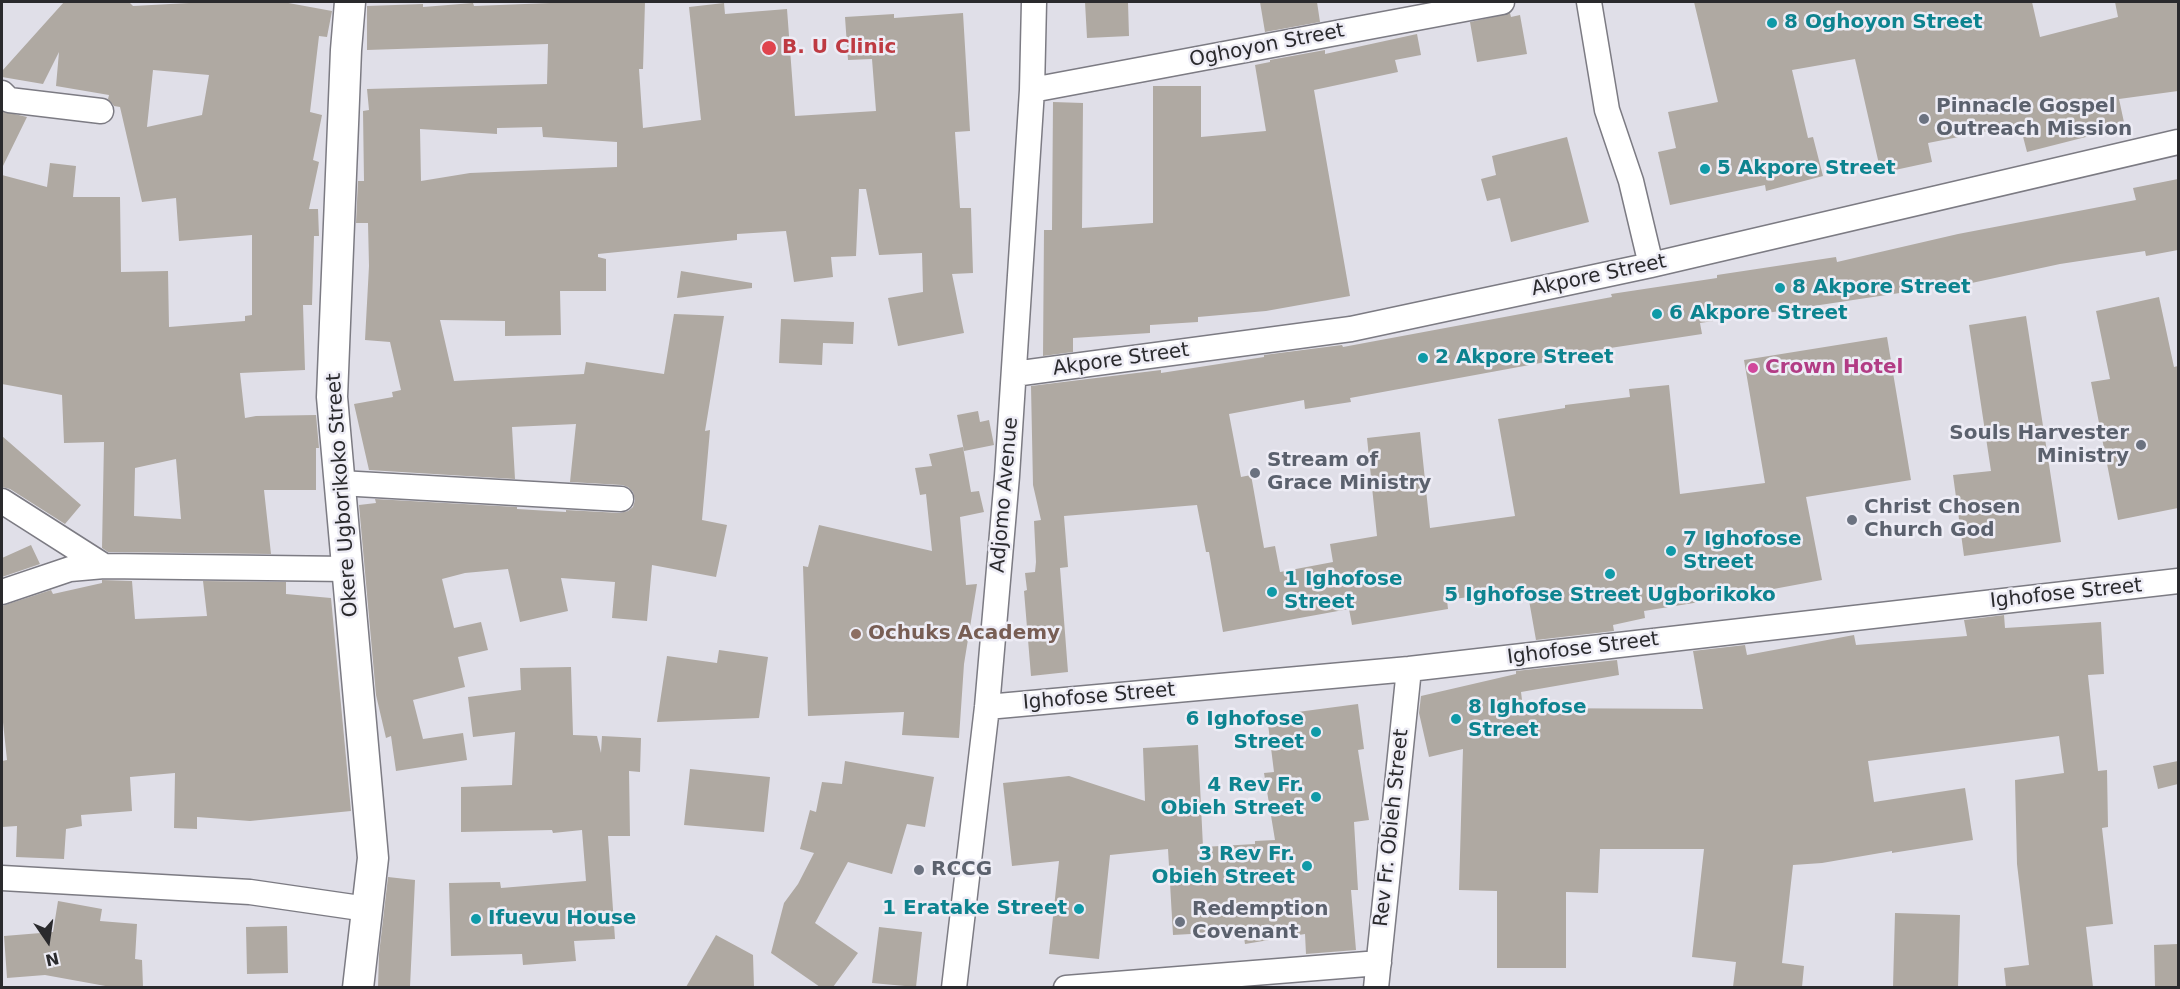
<!DOCTYPE html>
<style>
body{margin:0}
#map{position:relative;width:2180px;height:989px;overflow:hidden;background:#e0dfe8;font-family:"DejaVu Sans",sans-serif}
canvas{display:block}
.frame{position:absolute;inset:0;border:3px solid #2a2a2d;pointer-events:none}
.north{position:absolute;left:18px;top:911px;width:60px;height:60px;-webkit-text-stroke:4px #edecf5;paint-order:stroke;rotate:167deg;font-size:16px;font-weight:700;line-height:24px;text-align:center;color:#2a2a2d}
.north::after{content:'';display:block;margin:auto;width:21px;height:27px;background:#2a2a2d;clip-path:polygon(50% 0,100% 100%,50% 72%,0 100%)}
</style>
<div id="map">
<canvas width="2180" height="989"></canvas>
<div class="frame"></div>
<div class="north">N</div>
</div>
<script>
const ctx = document.querySelector('canvas').getContext('2d');
ctx.lineJoin = 'round';
function paint(path, color) {
  ctx.fillStyle = color;
  ctx.fill(path, 'evenodd');
}
function poly(rows) {
  const path = new Path2D();
  for (const r of rows) {
    path.moveTo(r[0], r[1]);
    for (let i = 2; i < r.length; i += 2) path.lineTo(r[i], r[i + 1]);
  }
  return path;
}
function stroke(path, color, width, dash) {
  ctx.strokeStyle = color;
  ctx.lineWidth = width;
  ctx.lineCap = dash ? 'butt' : 'round';
  ctx.setLineDash(dash || []);
  ctx.stroke(path);
}
function write(font, color, halo, rows, align = 'center') {
  ctx.font = font + ' "DejaVu Sans",sans-serif';
  ctx.lineWidth = 5;
  ctx.setLineDash([]);
  ctx.textBaseline = 'middle';
  ctx.strokeStyle = halo;
  ctx.fillStyle = color;
  for (const [text, x, y, turn = 0] of rows) {
    ctx.save();
    ctx.translate(x, y);
    ctx.rotate((+turn || 0) * Math.PI / 180);
    ctx.textAlign = isNaN(turn) ? turn : align;
    if (halo) ctx.strokeText(text, 0, 0);
    ctx.fillText(text, 0, 0);
    ctx.restore();
  }
}
const building = poly([
 [64,2,129,2,133,6,189,3,189,2,283,2,332,11,327,37,319,36,310,112,322,115,313,160,319,162,309,209,318,209,319,236,314,236,312,305,303,305,305,370,240,373,245,418,256,416,316,415,319,448,316,448,316,490,264,490,271,554,108,552,102,548,104,442,64,443,62,395,2,384,2,175,47,187,50,163,76,166,73,197,120,197,121,272,168,271,169,327,245,321,245,316,252,315,252,235,179,241,176,198,142,202,120,107,114,106,108,99,109,95,56,86,59,52,43,84,2,77,2,71],
 [153,70,209,75,202,115,147,127],
 [176,459,181,519,134,516,135,468],
 [550,2,645,2,643,69,639,69,643,128,701,120,689,7,724,3,725,14,787,9,795,116,876,111,872,59,848,60,845,17,894,14,894,18,963,13,970,131,955,132,960,208,971,208,973,273,952,274,964,333,898,346,888,298,923,292,922,253,879,255,866,189,859,189,856,256,831,257,833,277,794,282,786,231,737,234,737,240,598,254,598,257,606,259,606,291,560,291,561,335,505,336,505,321,440,320,454,381,584,374,586,362,664,374,674,314,724,316,705,431,710,430,702,520,727,525,716,577,652,565,647,621,612,618,615,582,561,578,568,611,520,622,508,569,465,573,442,579,454,628,481,622,488,650,458,657,465,687,413,700,423,739,463,733,467,760,396,771,391,736,386,738,376,695,359,505,376,503,375,499,517,507,517,509,566,512,566,510,620,513,628,511,633,507,635,500,633,492,628,487,622,485,570,482,576,424,512,427,515,479,369,470,354,404,393,397,392,392,401,390,390,342,365,340,369,266,368,223,356,223,358,181,364,181,363,111,369,110,367,89,547,84,548,44,367,50,367,6,423,4,423,7,473,3,474,6,550,3],
 [542,127,543,137,617,142,617,167,470,173,421,181,420,129,497,134,497,128],
 [1085,2,1128,2,1129,36,1087,38],
 [1260,2,1317,2,1320,22,1265,32],
 [1694,2,2032,2,2040,37,2118,17,2115,2,2178,2,2178,91,2119,99,2125,127,2027,152,2020,125,1928,143,1932,162,1881,173,1855,59,1792,70,1808,138,1813,137,1823,176,1766,191,1765,185,1670,205,1658,152,1676,148,1668,112,1718,102],
 [1510,13,1511,17,1520,15,1527,54,1477,62,1470,22],
 [1417,34,1421,55,1395,60,1398,72,1314,90,1350,296,1266,311,1198,317,1198,322,1150,325,1150,333,1073,338,1073,352,1043,356,1044,230,1052,230,1053,102,1083,103,1082,228,1153,223,1153,86,1201,86,1201,137,1266,131,1255,65,1270,62,1270,60,1325,50,1325,54],
 [2,111,27,117,2,168],
 [1567,137,1589,222,1511,242,1500,198,1487,201,1481,179,1496,175,1492,156],
 [2178,179,2178,250,2146,256,2145,251,2060,264,1953,287,1953,285,1700,323,1702,334,1584,352,1584,355,1350,398,1351,402,1305,409,1304,400,1229,414,1241,477,1251,475,1264,548,1275,546,1280,572,1333,562,1330,544,1377,536,1367,438,1420,432,1430,528,1515,516,1498,419,1565,408,1565,405,1630,397,1629,389,1669,385,1680,494,1765,483,1744,360,1887,337,1911,480,1806,497,1822,580,1768,590,1768,587,1706,597,1706,601,1644,611,1645,618,1613,625,1614,631,1536,640,1527,589,1447,600,1448,609,1352,625,1349,609,1223,632,1209,552,1206,552,1197,505,1064,516,1068,567,1060,568,1068,672,1031,676,1024,591,1027,590,1025,573,1035,572,1036,562,1034,521,1041,520,1033,485,1031,386,1161,370,1161,373,1264,357,1264,355,1342,345,1343,347,1612,297,1611,294,1717,278,1717,275,1836,257,1837,262,1958,234,2136,200,2133,188],
 [681,271,752,283,752,288,677,298],
 [2159,297,2174,367,2178,366,2178,508,2118,520,2091,382,2110,379,2096,311],
 [2026,316,2061,542,1964,556,1953,475,1991,471,1969,325],
 [781,319,854,322,853,344,823,343,822,365,779,363],
 [978,411,980,422,989,420,994,445,964,451,957,415],
 [2,436,81,505,65,524,10,489,2,487],
 [963,447,971,492,979,491,984,512,960,517,966,585,977,584,964,664,959,738,902,735,904,712,808,716,803,566,808,567,819,525,932,551,926,494,920,495,915,468,932,466,929,454],
 [31,545,40,564,2,577,2,558],
 [102,580,132,581,135,619,207,616,203,581,286,582,286,594,331,598,351,811,250,821,197,817,197,829,174,828,175,773,130,777,132,811,81,815,82,826,66,829,64,859,16,857,17,826,2,827,2,761,7,760,2,713,2,606,51,590,53,594,102,583],
 [2004,615,2005,628,2101,622,2104,674,2088,675,2098,771,2107,770,2108,827,2102,828,2113,924,2086,927,2093,987,2006,987,2004,968,2029,965,2017,864,2015,780,2064,773,2059,736,1868,761,1874,802,1965,788,1973,840,1892,853,1892,851,1822,863,1793,865,1782,963,1804,966,1802,987,1733,987,1736,962,1692,957,1704,849,1600,849,1598,893,1566,892,1566,968,1497,968,1497,891,1459,890,1463,749,1429,757,1419,713,1421,696,1516,674,1516,671,1617,660,1619,675,1521,692,1523,708,1703,709,1693,651,1745,645,1747,655,1854,635,1856,645,1967,636,1964,620],
 [719,650,768,657,759,718,657,722,667,656,717,663],
 [571,667,573,735,597,736,601,753,602,736,641,738,640,772,629,771,630,836,608,836,615,939,574,941,576,961,523,965,522,954,451,956,449,883,500,882,501,888,586,881,582,830,553,833,552,830,461,832,461,787,512,785,515,732,473,737,468,697,521,690,520,668],
 [1358,704,1364,749,1358,750,1369,820,1354,822,1358,890,1351,890,1356,950,1306,954,1305,934,1245,944,1243,931,1173,935,1168,849,1110,855,1099,959,1049,954,1059,861,1012,866,1003,783,1069,776,1145,801,1143,748,1198,745,1203,847,1255,844,1255,841,1275,840,1264,773,1274,772,1267,716],
 [845,761,934,777,925,827,907,824,892,874,848,862,815,923,858,953,833,987,820,987,771,953,784,903,798,884,814,853,800,849,810,810,816,812,822,782,842,784],
 [2178,761,2178,784,2158,789,2153,766],
 [690,769,770,777,764,832,684,825],
 [388,877,415,880,410,987,378,987,379,954],
 [58,901,102,909,100,921,137,924,135,959,142,960,143,987,111,987,45,975,7,978,4,936,53,932],
 [1895,913,1960,915,1958,987,1893,987],
 [287,926,288,973,247,974,246,927],
 [879,927,922,932,916,987,872,983],
 [716,935,753,955,754,987,686,987],
 [2178,944,2178,987,2155,987,2154,945]
]);
const minor = poly([
 [1589,2,1607,110,1631,181,1651,265],
 [1032,90,1502,2],
 [2,93,9,100,101,111],
 [1014,374,1351,329,1651,265,2178,142],
 [340,483,621,499],
 [2,501,104,566],
 [2,592,70,569,104,566,348,569],
 [987,707,1409,669,2178,581],
 [2,878,250,892,367,909],
 [954,988,987,707,1007,476,1032,90,1034,2],
 [1066,988,1379,963],
 [1376,988,1409,669]
]);
const tertiary = poly([
 [350,2,346,50,332,397,373,858,358,988]
]);
const markers = [
 [1772,23,6,"#0f9aa8"],
 [769,48,8,"#e0444e"],
 [1924,119,6,"#6b7280"],
 [1705,169,6,"#0f9aa8"],
 [1780,288,6,"#0f9aa8"],
 [1657,314,6,"#0f9aa8"],
 [1423,358,6,"#0f9aa8"],
 [1753,368,6,"#d1479c"],
 [2141,445,6,"#6b7280"],
 [1255,473,6,"#6b7280"],
 [1852,520,6,"#6b7280"],
 [1671,551,6,"#0f9aa8"],
 [1610,574,6,"#0f9aa8"],
 [1272,592,6,"#0f9aa8"],
 [856,634,6,"#8d6e63"],
 [1456,719,6,"#0f9aa8"],
 [1316,732,6,"#0f9aa8"],
 [1316,797,6,"#0f9aa8"],
 [1307,866,6,"#0f9aa8"],
 [919,870,6,"#6b7280"],
 [1079,909,6,"#0f9aa8"],
 [476,919,6,"#0f9aa8"],
 [1180,922,6,"#6b7280"]
];
const cultureNames = [
 ["8 Oghoyon Street",1784,23],
 ["5 Akpore Street",1717,169],
 ["8 Akpore Street",1792,288],
 ["6 Akpore Street",1669,314],
 ["2 Akpore Street",1435,358],
 ["7 Ighofose",1683,540],
 ["Street",1683,563],
 ["1 Ighofose",1284,580],
 ["Street",1284,603],
 ["5 Ighofose Street Ugborikoko",1610,596,"center"],
 ["8 Ighofose",1468,708],
 ["Street",1468,731],
 ["6 Ighofose",1304,720,"right"],
 ["Street",1304,743,"right"],
 ["4 Rev Fr.",1304,786,"right"],
 ["Obieh Street",1304,809,"right"],
 ["3 Rev Fr.",1295,855,"right"],
 ["Obieh Street",1295,878,"right"],
 ["1 Eratake Street",1067,909,"right"],
 ["Ifuevu House",488,919]
];
const streetNames = [
 ["Oghoyon Street",1267,46,-11],
 ["Akpore Street",1599,276,-12],
 ["Akpore Street",1121,360,-8],
 ["Okere Ugborikoko Street",343,495,-94],
 ["Adjomo Avenue",1005,495,-85],
 ["Ighofose Street",2066,594,-6],
 ["Ighofose Street",1583,649,-7],
 ["Ighofose Street",1099,697,-5],
 ["Rev Fr. Obieh Street",1392,828,-84]
];
const healthNames = [
 ["B. U Clinic",782,48]
];
const worshipNames = [
 ["Pinnacle Gospel",1936,107],
 ["Outreach Mission",1936,130],
 ["Souls Harvester",2129,434,"right"],
 ["Ministry",2129,457,"right"],
 ["Stream of",1267,461],
 ["Grace Ministry",1267,484],
 ["Christ Chosen",1864,508],
 ["Church God",1864,531],
 ["RCCG",931,870],
 ["Redemption",1192,910],
 ["Covenant",1192,933]
];
const hotelNames = [
 ["Crown Hotel",1765,368]
];
const educationNames = [
 ["Ochuks Academy",868,634]
];
paint(building, '#afa9a2');
stroke(minor, '#7c7b83', 27);
stroke(tertiary, '#7c7b83', 33);
stroke(minor, '#fff', 24);
stroke(tertiary, '#fff', 30);
for (const [x, y, r, color] of markers) {
  const dot = new Path2D();
  dot.arc(x, y, r, 0, 2 * Math.PI);
  ctx.fillStyle = color;
  ctx.fill(dot);
  stroke(dot, '#edecf5', 2);
}
write('bold 20px', '#0d838f', '#edecf5', cultureNames, 'left');
write('20px', '#2a2a2d', '#edecf5', streetNames);
write('bold 20px', '#be3a42', '#edecf5', healthNames, 'left');
write('bold 20px', '#5b616d', '#edecf5', worshipNames, 'left');
write('bold 20px', '#b23c85', '#edecf5', hotelNames, 'left');
write('bold 20px', '#785e54', '#edecf5', educationNames, 'left');
</script>
